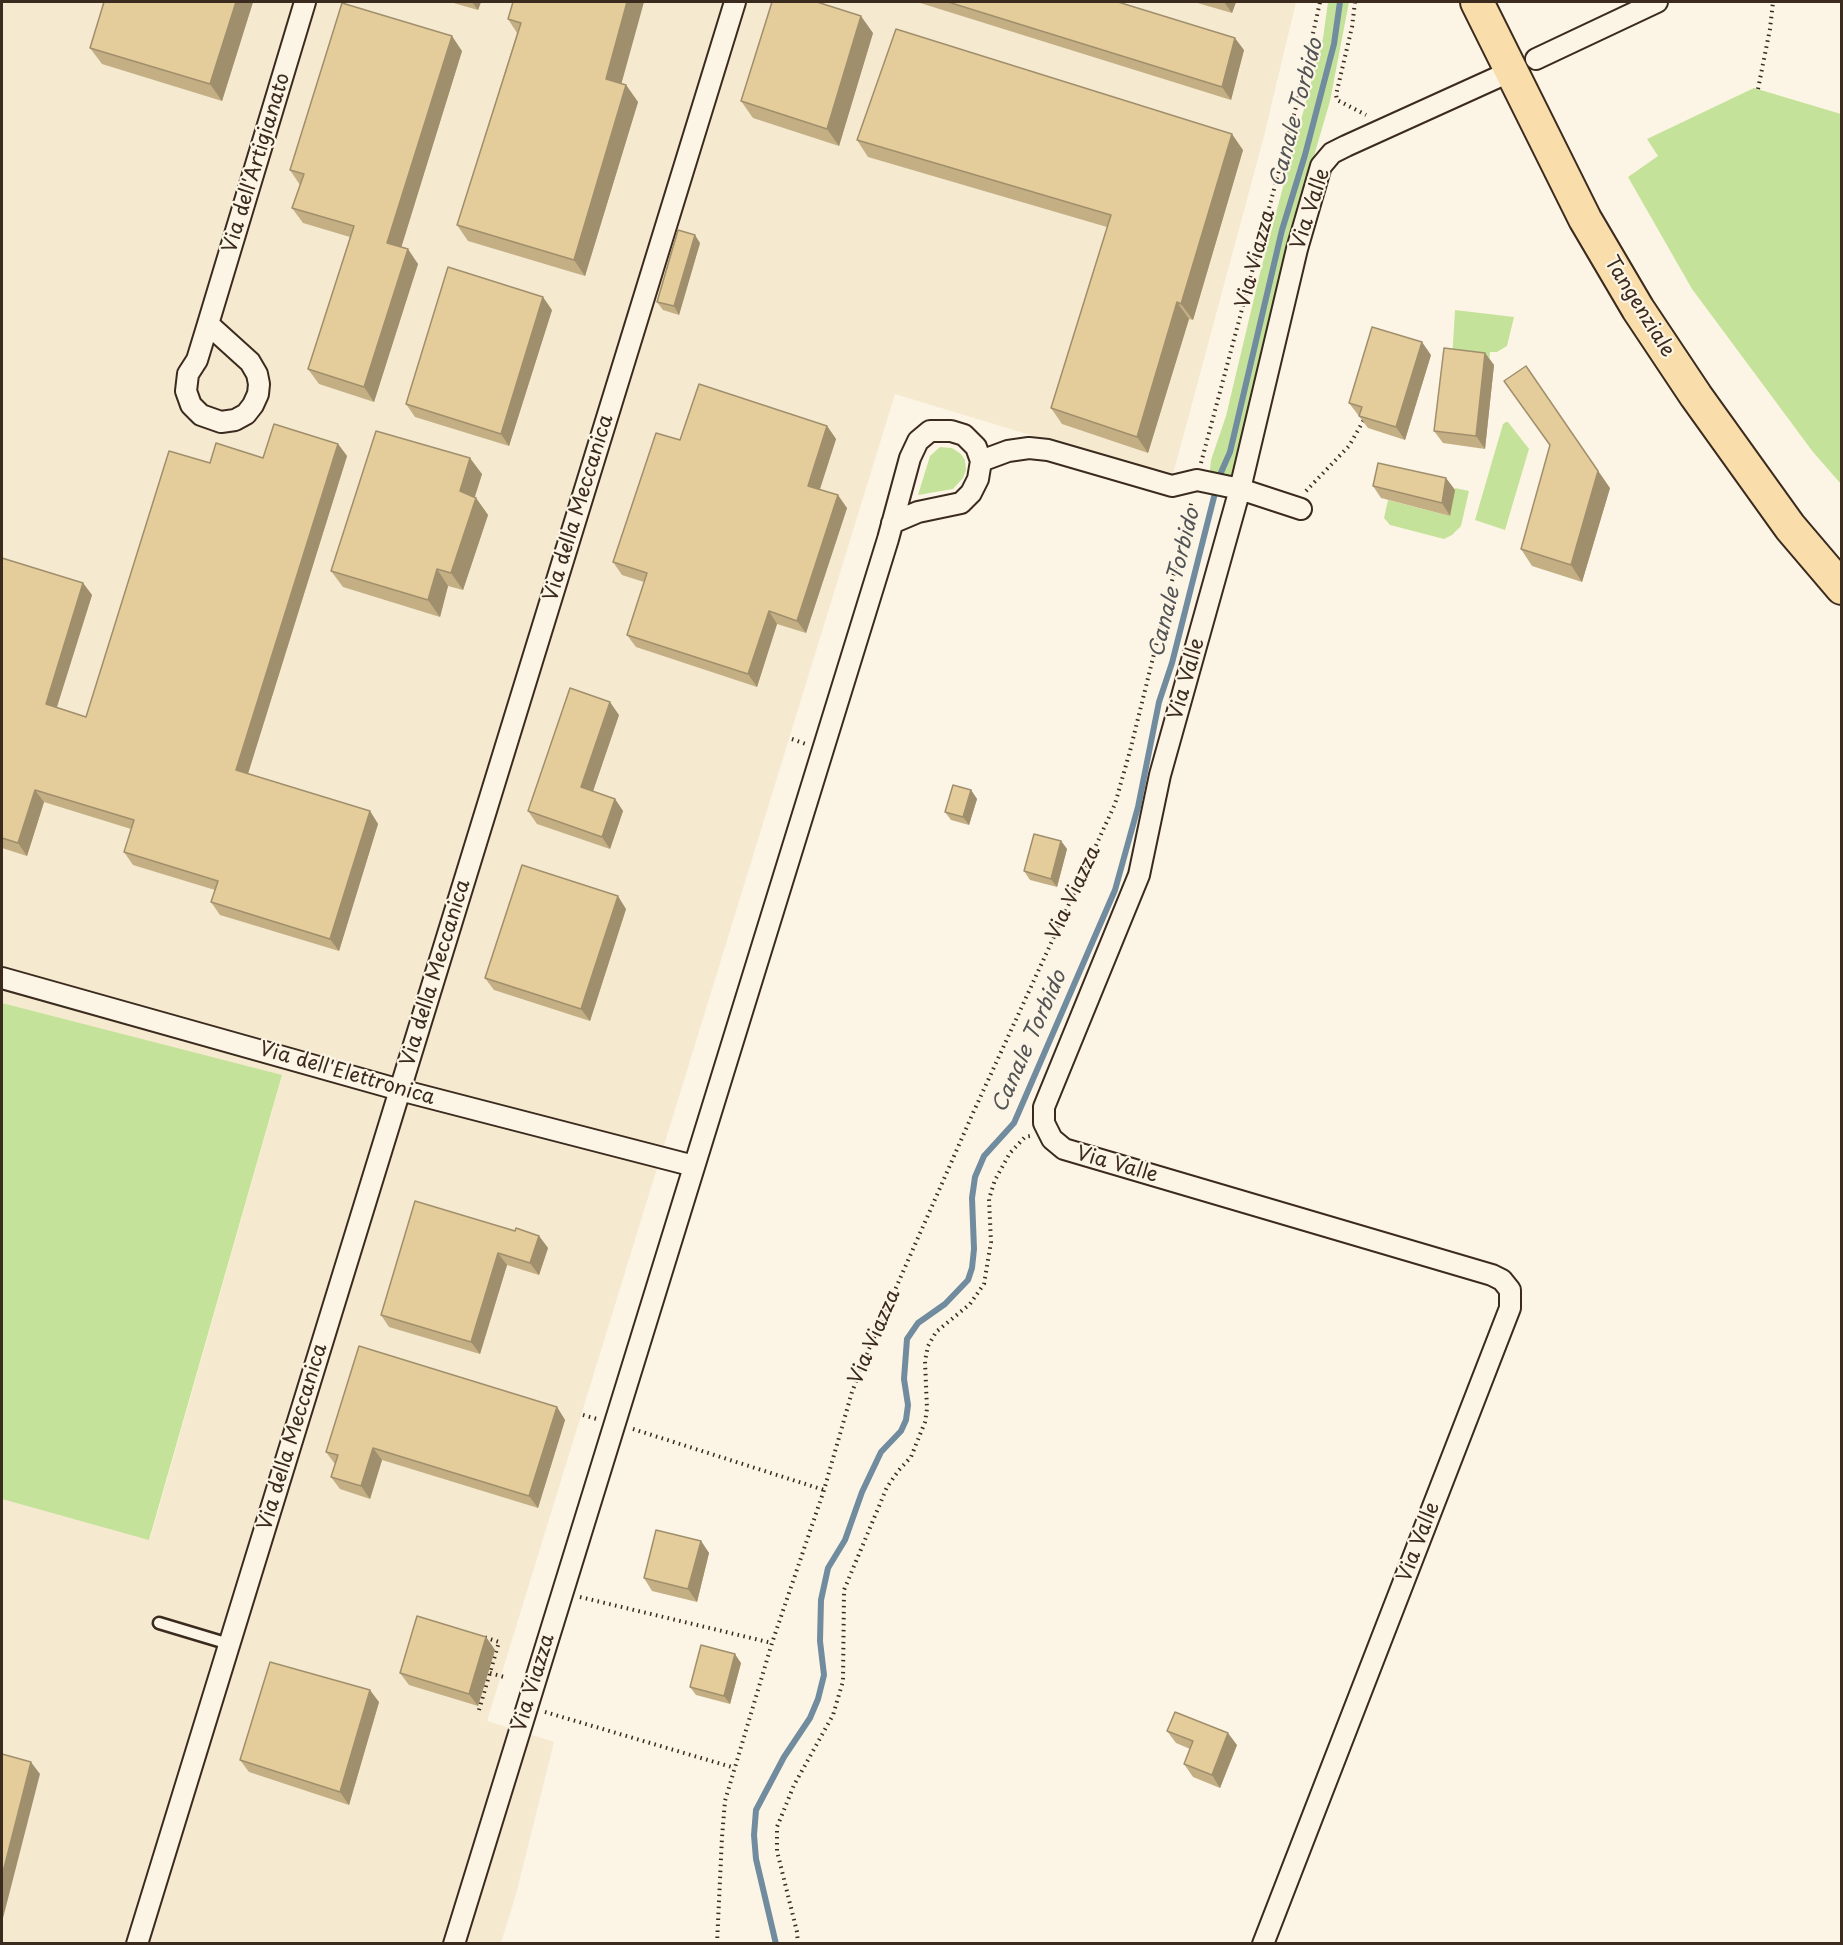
<!DOCTYPE html>
<style>
body{margin:0}
#map{position:relative;width:1843px;height:1945px;overflow:hidden;background:#fcf5e5;font-family:"Playpen Sans",sans-serif}
canvas{display:block}
.frame{position:absolute;inset:0;border:3px solid #3b2a1e;pointer-events:none}
</style>
<div id="map">
<canvas width="1843" height="1945"></canvas>
<div class="frame"></div>
</div>
<script>
const ctx = document.querySelector('canvas').getContext('2d');
ctx.lineJoin = 'round';
function paint(path, color) {
  ctx.fillStyle = color;
  ctx.fill(path, 'evenodd');
}
function poly(rows) {
  const path = new Path2D();
  for (const r of rows) {
    path.moveTo(r[0], r[1]);
    for (let i = 2; i < r.length; i += 2) path.lineTo(r[i], r[i + 1]);
  }
  return path;
}
function stroke(path, color, width, dash) {
  ctx.strokeStyle = color;
  ctx.lineWidth = width;
  ctx.lineCap = dash ? 'butt' : 'round';
  ctx.setLineDash(dash || []);
  ctx.stroke(path);
}
function write(font, color, halo, rows, align = 'center') {
  ctx.font = font + ' "Playpen Sans",sans-serif';
  ctx.lineWidth = 4.5;
  ctx.setLineDash([]);
  ctx.textBaseline = 'middle';
  ctx.strokeStyle = halo;
  ctx.fillStyle = color;
  for (const [text, x, y, turn = 0] of rows) {
    ctx.save();
    ctx.translate(x, y);
    ctx.rotate((+turn || 0) * Math.PI / 180);
    ctx.textAlign = isNaN(turn) ? turn : align;
    if (halo) ctx.strokeText(text, 0, 0);
    ctx.fillText(text, 0, 0);
    ctx.restore();
  }
}
const built = poly([
 [2,2,1296,2,1264,136,1172,478,895,394,487,1721,554,1742,516,1894,501,1943,2,1943,2,1499,150,1539,282,1076,2,1003]
]);
const green = poly([
 [1328,2,1349,2,1330,101,1289,242,1267,348,1232,474,1227,479,1213,475,1210,470,1211,460,1226,416,1261,269,1323,38],
 [1754,88,1841,114,1841,484,1813,452,1692,289,1628,177,1658,156,1647,139],
 [1455,310,1514,317,1507,346,1497,352,1490,352,1489,365,1452,360],
 [1506,422,1508,422,1529,449,1505,530,1475,520,1503,424],
 [940,447,952,448,961,454,965,460,966,470,963,478,953,489,918,495,930,456],
 [1455,488,1469,491,1461,526,1452,535,1444,539,1390,525,1384,518,1388,500,1450,516],
 [2,1003,282,1075,149,1540,2,1499]
]);
const stream = poly([
 [1219,477,1230,452,1282,230,1305,155,1334,44,1340,2],
 [776,1944,756,1859,754,1835,756,1810,784,1757,810,1718,818,1699,824,1675,820,1641,821,1600,828,1568,845,1540,862,1492,881,1452,901,1431,906,1420,908,1405,904,1379,907,1339,918,1323,945,1304,968,1280,972,1268,974,1249,972,1198,975,1177,984,1156,1014,1123,1115,890,1138,807,1159,702,1172,663,1216,489]
]);
const path = poly([
 [1355,2,1352,27,1336,95,1337,100,1366,115],
 [1758,89,1770,29,1773,2],
 [1201,463,1300,92,1320,2],
 [1306,491,1349,446,1365,418],
 [792,739,806,744],
 [583,1415,597,1419],
 [633,1429,824,1490],
 [580,1597,772,1643],
 [490,1673,504,1677],
 [479,1710,499,1642,484,1637],
 [545,1712,735,1768],
 [717,1944,722,1837,725,1801,772,1643,824,1490,852,1392,869,1349,973,1113,1115,804,1130,751,1192,500],
 [798,1944,797,1932,777,1851,777,1827,794,1785,833,1715,843,1681,844,1590,887,1487,899,1470,911,1457,925,1422,927,1409,925,1361,928,1346,936,1332,970,1304,984,1284,991,1242,989,1199,995,1180,1010,1153,1025,1137,1030,1136]
]);
const service = poly([
 [159,1623,229,1644]
]);
const minor = poly([
 [1536,59,1657,2],
 [208,324,250,362,257,374,259,384,258,394,253,405,246,414,235,420,221,422,201,415,191,405,186,391,188,374,197,360,208,324,305,2],
 [981,461,1008,451,1029,448,1048,450,1172,486,1197,480,1240,489,1301,509],
 [2,978,400,1090,694,1166],
 [137,1944,735,2],
 [454,1944,888,539,910,458,918,441,930,431,951,431,964,435,976,447,981,461,978,479,971,493,961,503,918,512,892,523],
 [1263,1944,1510,1308,1510,1290,1502,1280,1492,1275,1064,1149,1052,1139,1044,1123,1044,1107,1139,875,1160,775,1240,489,1297,249,1321,166,1332,153,1346,146,1496,78]
]);
const primary = poly([
 [1477,2,1585,219,1638,309,1696,396,1790,527,1842,588]
]);
const wall = poly([
 [253,2,222,101,102,64,90,48],
 [450,2,481,2,478,10],
 [513,2,621,84,626,85,638,102,585,276,468,241,457,225,517,33,508,19],
 [917,2,1118,2,1244,50,1231,100],
 [1194,2,1236,2,1232,13],
 [873,33,839,146,753,118,741,101],
 [462,51,401,247,418,264,374,402,319,384,308,369,350,237,303,223,292,208,300,185,290,170],
 [857,140,1243,150,1193,320,1189,319,1148,453,1062,424,1051,408,1107,227,868,157],
 [700,243,679,315,663,310,657,302],
 [552,310,509,446,415,417,406,404],
 [1485,353,1494,365,1485,449,1443,443,1434,431],
 [1431,355,1405,440,1368,428,1349,403],
 [827,426,836,439,820,489,847,508,806,633,777,624,757,687,636,647,627,635,644,582,622,575,613,562,680,440],
 [338,444,347,456,248,774,370,811,378,824,339,951,220,915,211,902,215,890,133,865,124,852,131,829,44,802,27,856,2,848,2,558,83,583,92,595,57,707,86,717,210,463,263,458],
 [482,474,475,497,476,498,488,515,463,590,448,586,440,617,343,587,331,571],
 [1446,478,1455,490,1450,516,1381,498,1373,486],
 [1610,488,1582,582,1532,566,1521,549],
 [619,715,593,791,615,799,623,811,610,849,537,824,528,811],
 [971,790,977,799,969,825,951,820,945,812],
 [1061,841,1067,849,1057,887,1030,880,1024,871],
 [626,909,590,1021,494,990,485,978],
 [515,1231,539,1236,548,1248,539,1275,507,1265,480,1354,389,1327,381,1315],
 [557,1407,565,1420,538,1508,382,1460,370,1499,340,1489,331,1477,335,1464,326,1452],
 [701,1541,709,1553,697,1602,652,1591,644,1578],
 [486,1637,495,1650,478,1706,409,1685,400,1673],
 [741,1663,730,1704,696,1695,690,1687],
 [379,1702,349,1805,249,1772,240,1760],
 [1167,1731,1237,1745,1220,1788,1193,1777,1184,1764,1190,1749,1176,1743]
]);
const shadedWall = poly([
 [236,2,253,2,222,101,210,84],
 [472,2,481,2,478,10],
 [627,2,644,2,618,96,606,79],
 [1224,2,1236,2,1232,13],
 [861,16,873,33,839,146,827,129],
 [452,36,462,51,398,258,387,243],
 [1235,38,1244,50,1231,100,1222,87],
 [626,85,638,102,585,276,574,260],
 [1232,134,1243,150,1193,320,1181,304],
 [695,235,700,243,679,315,674,306],
 [408,249,418,264,374,402,364,387],
 [543,297,552,310,509,446,501,434],
 [1177,302,1189,319,1148,453,1137,437],
 [1422,342,1431,355,1405,440,1396,427],
 [1485,353,1494,365,1485,449,1476,436],
 [1526,366,1610,488,1582,582,1571,565,1598,471],
 [827,426,836,439,817,498,808,486],
 [338,444,347,456,245,783,236,770],
 [470,458,482,474,471,508,460,491],
 [1446,478,1455,490,1450,516,1442,503],
 [838,495,847,508,806,633,797,621],
 [476,498,488,515,463,590,451,573],
 [437,569,448,586,440,617,428,600],
 [83,583,92,595,54,716,46,704],
 [769,611,777,624,757,687,748,674],
 [610,702,619,715,590,800,581,787],
 [35,790,44,802,27,856,18,843],
 [971,790,977,799,969,825,963,817],
 [615,799,623,811,610,849,602,837],
 [370,811,378,824,339,951,330,939],
 [1061,841,1067,849,1057,887,1051,879],
 [618,896,626,909,590,1021,581,1009],
 [539,1236,548,1248,539,1275,530,1263],
 [498,1253,507,1265,480,1354,471,1342],
 [557,1407,565,1420,538,1508,529,1496],
 [373,1448,382,1460,370,1499,361,1486],
 [701,1541,709,1553,697,1602,688,1589],
 [486,1637,495,1650,478,1706,469,1694],
 [735,1654,741,1663,730,1704,724,1696],
 [370,1690,379,1702,349,1805,340,1792],
 [1228,1733,1237,1745,1220,1788,1212,1775],
 [31,1762,40,1774,2,1922,2,1876]
]);
const building = poly([
 [104,2,236,2,210,84,90,48,104,2],
 [513,2,627,2,606,79,626,85,574,260,457,225,521,23,508,19,513,2],
 [772,2,817,2,861,16,827,129,741,101,772,2],
 [948,2,1118,2,1235,38,1222,87,948,2],
 [342,3,452,36,387,243,408,249,364,387,308,369,354,226,292,208,304,174,290,170,342,3],
 [896,29,1232,134,1181,304,1177,302,1137,437,1051,408,1111,215,857,140,896,29],
 [678,230,695,235,674,306,657,302,678,230],
 [448,267,543,297,501,434,406,404,448,267],
 [1372,327,1422,342,1396,427,1359,416,1362,407,1349,403,1372,327],
 [1444,348,1485,353,1476,436,1434,431,1444,348],
 [1526,366,1598,471,1571,565,1521,549,1550,445,1504,381,1526,366],
 [699,384,827,426,808,486,838,495,797,621,769,611,748,674,627,635,647,573,613,562,656,433,680,440,699,384],
 [274,424,338,444,236,770,370,811,330,939,211,902,218,881,124,852,134,820,35,790,18,843,2,838,2,558,83,583,46,704,86,717,169,451,210,463,216,443,263,458,274,424],
 [376,431,470,458,460,491,476,498,451,573,437,569,428,600,331,571,376,431],
 [1378,463,1446,478,1442,503,1373,486,1378,463],
 [570,688,610,702,581,787,615,799,602,837,528,811,570,688],
 [953,785,971,790,963,817,945,812,953,785],
 [1034,834,1061,841,1051,879,1024,871,1034,834],
 [522,865,618,896,581,1009,485,978,522,865],
 [415,1201,515,1231,516,1228,539,1236,530,1263,498,1253,471,1342,381,1315,415,1201],
 [359,1346,557,1407,529,1496,373,1448,361,1486,331,1477,338,1455,326,1452,359,1346],
 [656,1530,701,1541,688,1589,644,1578,656,1530],
 [417,1616,486,1637,469,1694,400,1673,417,1616],
 [701,1645,735,1654,724,1696,690,1687,701,1645],
 [270,1662,370,1690,340,1792,240,1760,270,1662],
 [1175,1712,1228,1733,1212,1775,1184,1764,1193,1741,1167,1731,1175,1712],
 [2,1754,31,1762,2,1876,2,1754]
]);
const streetNames = [
 ["Via dell'Artigianato",257,163,-73],
 ["Via Valle",1311,209,-72],
 ["Via Viazza",1256,259,-75],
 ["Tangenziale",1639,307,58],
 ["Via della Meccanica",579,508,-73],
 ["Via Valle",1187,679,-74],
 ["Via Viazza",1074,893,-65],
 ["Via della Meccanica",436,973,-73],
 ["Via dell'Elettronica",347,1074,16],
 ["Via Valle",1117,1165,16],
 ["Via Viazza",875,1337,-67],
 ["Via della Meccanica",293,1437,-73],
 ["Via Valle",1419,1542,-69],
 ["Via Viazza",534,1683,-73]
];
const waterNames = [
 ["Canale Torbido",1297,113,-75],
 ["Canale Torbido",1175,583,-76],
 ["Canale Torbido",1030,1042,-66]
];
paint(built, '#f5e9cf');
paint(green, '#c5e29a');
stroke(stream, '#728c9f', 6);
stroke(service, '#3b2a1e', 15);
stroke(minor, '#3b2a1e', 24);
stroke(primary, '#3b2a1e', 36);
stroke(path, '#3b2a1e', 4, [1.5, 4.5]);
stroke(service, '#fcf5e5', 10);
stroke(minor, '#fcf5e5', 20);
stroke(primary, '#f9ddab', 32);
paint(wall, '#c4af85');
paint(shadedWall, '#a08f6c');
paint(building, '#e4cc9b');
stroke(building, '#a08f6c', 1.5);
write('20px', '#3b2a1e', '#fcf5e5', streetNames);
write('italic 21px', '#525354', '#fcf5e5', waterNames);
</script>
